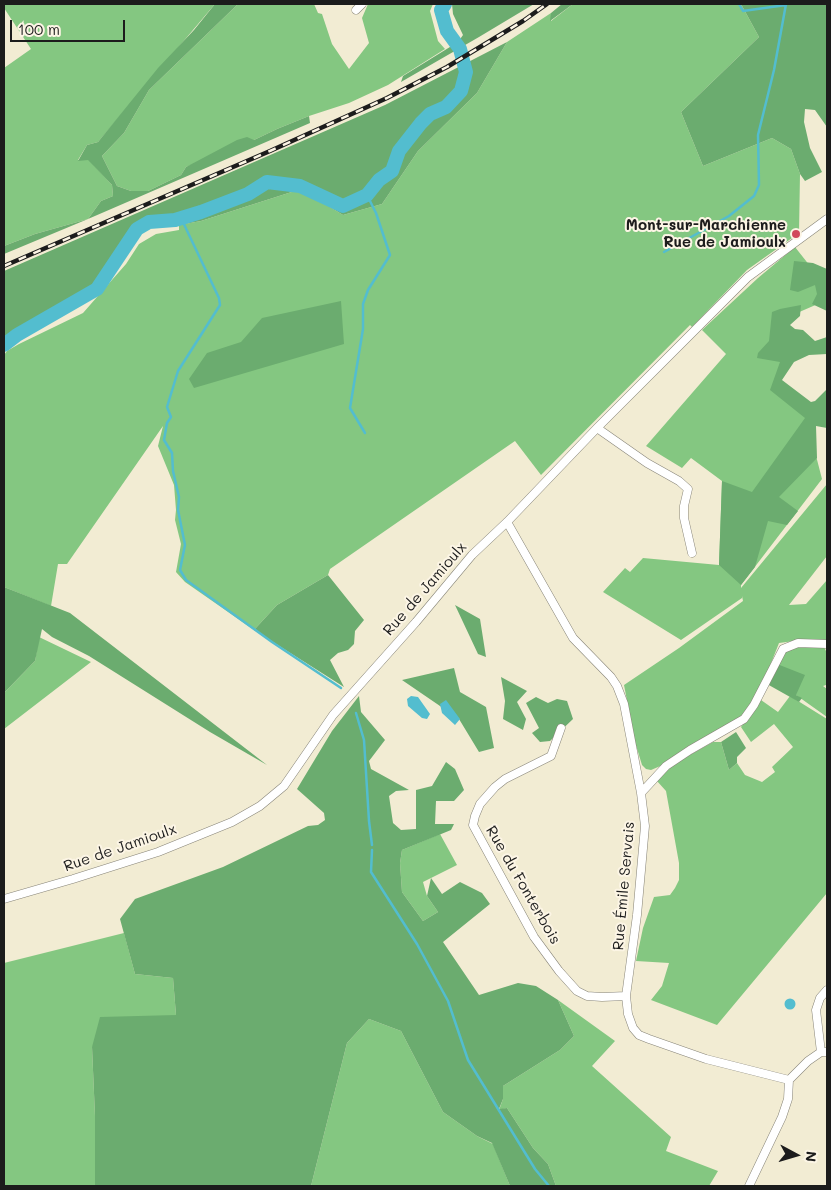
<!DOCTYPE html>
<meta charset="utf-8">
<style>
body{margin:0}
#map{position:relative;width:831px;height:1190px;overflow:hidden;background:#f2ecd3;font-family:Mali,sans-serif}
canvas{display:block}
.frame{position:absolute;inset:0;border:5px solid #1c1c1c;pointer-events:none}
.north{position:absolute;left:771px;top:1130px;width:50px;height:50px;-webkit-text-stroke:4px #fcf5e5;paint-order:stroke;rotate:96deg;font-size:14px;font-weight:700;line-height:20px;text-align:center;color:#1c1c1c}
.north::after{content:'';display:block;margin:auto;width:18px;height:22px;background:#1c1c1c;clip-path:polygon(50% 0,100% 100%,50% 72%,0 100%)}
.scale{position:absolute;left:10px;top:20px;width:115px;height:22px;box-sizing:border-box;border:2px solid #1c1c1c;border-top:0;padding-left:6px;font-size:15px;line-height:18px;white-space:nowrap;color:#1c1c1c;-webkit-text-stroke:4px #fcf5e5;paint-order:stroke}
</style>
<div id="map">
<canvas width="831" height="1190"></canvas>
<div class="frame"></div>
<div class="north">N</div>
<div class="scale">100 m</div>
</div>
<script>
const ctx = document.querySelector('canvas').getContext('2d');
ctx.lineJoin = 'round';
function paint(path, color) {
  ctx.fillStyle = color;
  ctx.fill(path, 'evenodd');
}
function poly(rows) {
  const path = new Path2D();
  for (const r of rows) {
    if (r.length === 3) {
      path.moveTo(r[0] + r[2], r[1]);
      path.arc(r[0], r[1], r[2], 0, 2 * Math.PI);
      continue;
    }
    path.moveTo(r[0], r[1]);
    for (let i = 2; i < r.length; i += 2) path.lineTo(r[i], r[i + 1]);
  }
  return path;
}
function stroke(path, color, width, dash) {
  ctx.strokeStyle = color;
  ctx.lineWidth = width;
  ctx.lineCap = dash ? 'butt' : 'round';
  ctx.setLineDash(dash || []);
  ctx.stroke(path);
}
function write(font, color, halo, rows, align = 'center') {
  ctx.font = font + ' Mali,sans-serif';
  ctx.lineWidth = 4;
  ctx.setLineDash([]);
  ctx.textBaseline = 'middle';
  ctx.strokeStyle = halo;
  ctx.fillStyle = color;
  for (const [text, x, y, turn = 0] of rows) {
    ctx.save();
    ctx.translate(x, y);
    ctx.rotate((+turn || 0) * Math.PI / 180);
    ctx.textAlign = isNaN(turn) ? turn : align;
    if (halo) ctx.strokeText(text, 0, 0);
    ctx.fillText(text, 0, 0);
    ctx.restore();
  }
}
const green = poly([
 [4,4,215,4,98,142,87,145,78,160,88,159,112,185,113,196,101,201,88,219,35,234,4,246,4,68,31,49,4,8],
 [238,4,314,4,318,13,322,14,332,44,349,69,369,43,362,18,368,4,433,4,430,11,438,41,445,49,388,85,349,103,309,116,277,129,254,140,186,167,181,175,148,191,131,191,117,186,102,156,124,133,149,90],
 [573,4,741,4,759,37,681,112,703,166,772,138,791,149,800,174,799,233,747,270,692,327,690,325,541,475,515,441,330,569,328,575,277,605,254,630,185,582,176,572,181,544,175,520,176,510,174,485,158,446,163,426,67,564,58,564,51,606,4,587,4,355,7,351,19,344,83,313,126,264,139,244,156,234,179,230,179,225,201,221,301,189,343,215,382,204,418,151,477,93,507,42,551,13,551,21],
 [795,247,810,266,827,300,774,323,786,362,772,387,806,417,822,479,741,585,741,588,827,484,827,556,789,605,806,604,827,580,827,642,802,640,779,643,764,681,743,716,665,764,651,770,646,769,642,765,635,742,624,685,679,648,743,601,742,596,742,598,681,640,603,592,625,568,630,572,643,558,719,565,722,481,691,458,682,468,646,446,726,354,702,330,758,278],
 [39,637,91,662,4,729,4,693,35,661],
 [819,645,824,647,827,653,827,679,826,685,823,686,827,689,827,717,796,695,777,664,786,650,795,647],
 [790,696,827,719,827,893,717,1025,651,1000,662,986,669,963,636,961,643,928,654,897,670,895,675,888,679,880,679,863,666,791,657,781,671,767,686,757,713,742,721,742,729,770,737,763,745,775,762,782,775,772,772,767,793,747,774,724,751,742,741,727,761,700,778,712],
 [440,834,457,865,423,882,427,896,438,912,423,921,402,892,400,863,402,850],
 [124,933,135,974,173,978,176,1015,92,1047,95,1116,95,1186,4,1186,4,963],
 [558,1000,615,1041,592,1066,671,1137,666,1151,718,1171,709,1186,556,1186,548,1164,533,1148,507,1108,499,1110,503,1099,503,1086,560,1050,574,1036],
 [369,1019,401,1031,443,1112,477,1136,493,1144,510,1186,311,1186,347,1043]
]);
const forest = poly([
 [215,4,238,4,149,90,124,133,102,156,117,186,131,191,148,191,181,175,186,167,237,140,247,137,254,140,277,129,309,116,310,123,88,219,4,254,4,246,35,234,88,219,101,201,113,196,112,185,88,160,78,161,87,145,98,142,158,68,194,30],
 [452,4,534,4,479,37,401,82,403,76,458,42,463,35,453,14],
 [562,4,573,4,550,21,551,13],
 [741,4,827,4,827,127,815,110,805,109,804,122,810,148,822,172,805,181,800,174,791,149,772,138,703,166,681,112,759,37],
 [507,42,477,93,418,151,382,204,343,215,301,189,201,221,179,225,174,214,148,219,134,227,94,287,12,332,4,340,4,271,385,105],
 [794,261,813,263,827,269,827,311,812,304,817,294,815,285,798,292,790,290],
 [341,301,344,344,194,388,189,379,207,353,241,342,262,318],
 [801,305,800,316,790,325,795,329,803,330,815,341,827,337,827,354,809,355,794,362,782,380,811,402,815,401,827,389,827,428,816,426,817,458,779,497,798,511,787,525,768,521,755,567,741,585,719,565,722,481,752,492,805,418,770,390,780,362,757,358,758,353,769,341,772,312,780,309],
 [328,575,364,620,355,631,354,644,348,650,338,653,330,660,344,687,254,630,277,605],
 [4,587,70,613,267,765,210,732,89,656,52,637,42,629,35,661,4,693],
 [455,605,480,619,486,657,478,654],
 [777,664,805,675,796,695,802,698,799,702,767,684],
 [454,668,460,692,486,707,494,748,479,752,459,719,402,680],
 [501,677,527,691,517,702,526,719,523,730,503,719,505,701],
 [359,696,361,712,385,740,369,761,371,769,409,790,396,791,389,796,393,823,401,830,416,829,416,790,432,786,446,762,455,769,464,790,454,801,436,801,435,824,454,824,451,830,402,850,400,863,402,892,423,921,438,912,427,896,431,878,442,894,460,882,482,893,490,904,443,942,479,995,518,983,536,986,558,1000,574,1036,560,1050,503,1086,503,1099,499,1109,507,1108,533,1148,548,1164,556,1186,510,1186,492,1143,477,1136,443,1112,401,1031,369,1019,347,1043,311,1186,95,1186,95,1116,92,1047,100,1017,176,1015,173,978,135,974,120,919,135,899,223,867,308,826,318,825,325,820,324,813,297,789,332,731],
 [536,697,548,703,557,699,567,701,573,719,550,741,540,742,532,733,539,728,526,703],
 [736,732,746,748,737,757,737,763,729,770,721,742]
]);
const water = poly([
 [411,696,418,697,430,714,427,719,422,718,408,706,407,699],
 [446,700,460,719,455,725,442,713,440,704],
 [790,1004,5.5]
]);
const stream = poly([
 [739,4,743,11,786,5],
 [181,218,219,298,220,305,178,371,167,407,171,417,167,423,164,440,172,453,173,471,179,497,178,510,185,545,180,570,186,580,272,642,341,688],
 [664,252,729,216,754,196,759,185,758,135,774,70,786,4],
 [365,433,350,408,363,329,363,304,368,290,390,255,376,213,367,195],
 [356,713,364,740,369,821,372,845],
 [372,850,371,872,417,944,448,1001,468,1060,535,1169,549,1186]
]);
const river = poly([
 [4,345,17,335,97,289,137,229,149,222,175,220,201,212,248,194,267,182,300,186,343,206,367,195,379,180,392,171,399,151,421,123,430,114,446,107,461,91,466,72,460,49,447,31,441,10,445,4]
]);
const minor = poly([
 [356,10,362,4],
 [597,428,647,463,679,481,688,489,684,506,684,518,692,553],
 [507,522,573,638,611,677,617,686,624,704,641,793],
 [561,728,551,756,505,779,495,787,480,804,475,816,473,825,534,937,559,971,577,991,587,996,602,997,626,996,628,1014,633,1028,639,1035,649,1039,706,1059,789,1080,788,1099,782,1117,749,1186],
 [4,899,73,879,158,852,232,822,260,806,284,786,333,715,416,622,472,555,507,522,597,428,748,277,827,219],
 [626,996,637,915,645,826,641,793,666,766,690,750,744,719,754,705,783,649,798,643,827,644],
 [821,1052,816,1010,820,998,827,990],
 [789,1080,808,1061,821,1052,827,1052]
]);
const rail = poly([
 [4,266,270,151,387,98,447,67,523,21,547,4]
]);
const markers = [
 [796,234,5,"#d1495b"]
];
const poiNames = [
 ["Mont-sur-Marchienne",786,225],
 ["Rue de Jamioulx",786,242]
];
const streetNames = [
 ["Rue de Jamioulx",425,589,-49],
 ["Rue de Jamioulx",120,848,-19],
 ["Rue du Fonterbois",523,885,60],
 ["Rue Émile Servais",624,886,-85]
];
paint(green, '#84c781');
paint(forest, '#6bac6f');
paint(water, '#53bdcf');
stroke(stream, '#53bdcf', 2.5);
stroke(river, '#53bdcf', 14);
stroke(minor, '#878478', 9);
stroke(minor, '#fff', 8);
stroke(rail, '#1c1c1c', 4.5);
stroke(rail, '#fcf5e5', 2.5, [8]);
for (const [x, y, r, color] of markers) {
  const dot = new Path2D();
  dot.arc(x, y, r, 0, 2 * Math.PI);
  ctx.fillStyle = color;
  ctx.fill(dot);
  stroke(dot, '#fcf5e5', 2);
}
write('bold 15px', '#1c1c1c', '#fcf5e5', poiNames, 'right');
write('15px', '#1c1c1c', '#fcf5e5', streetNames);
</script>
